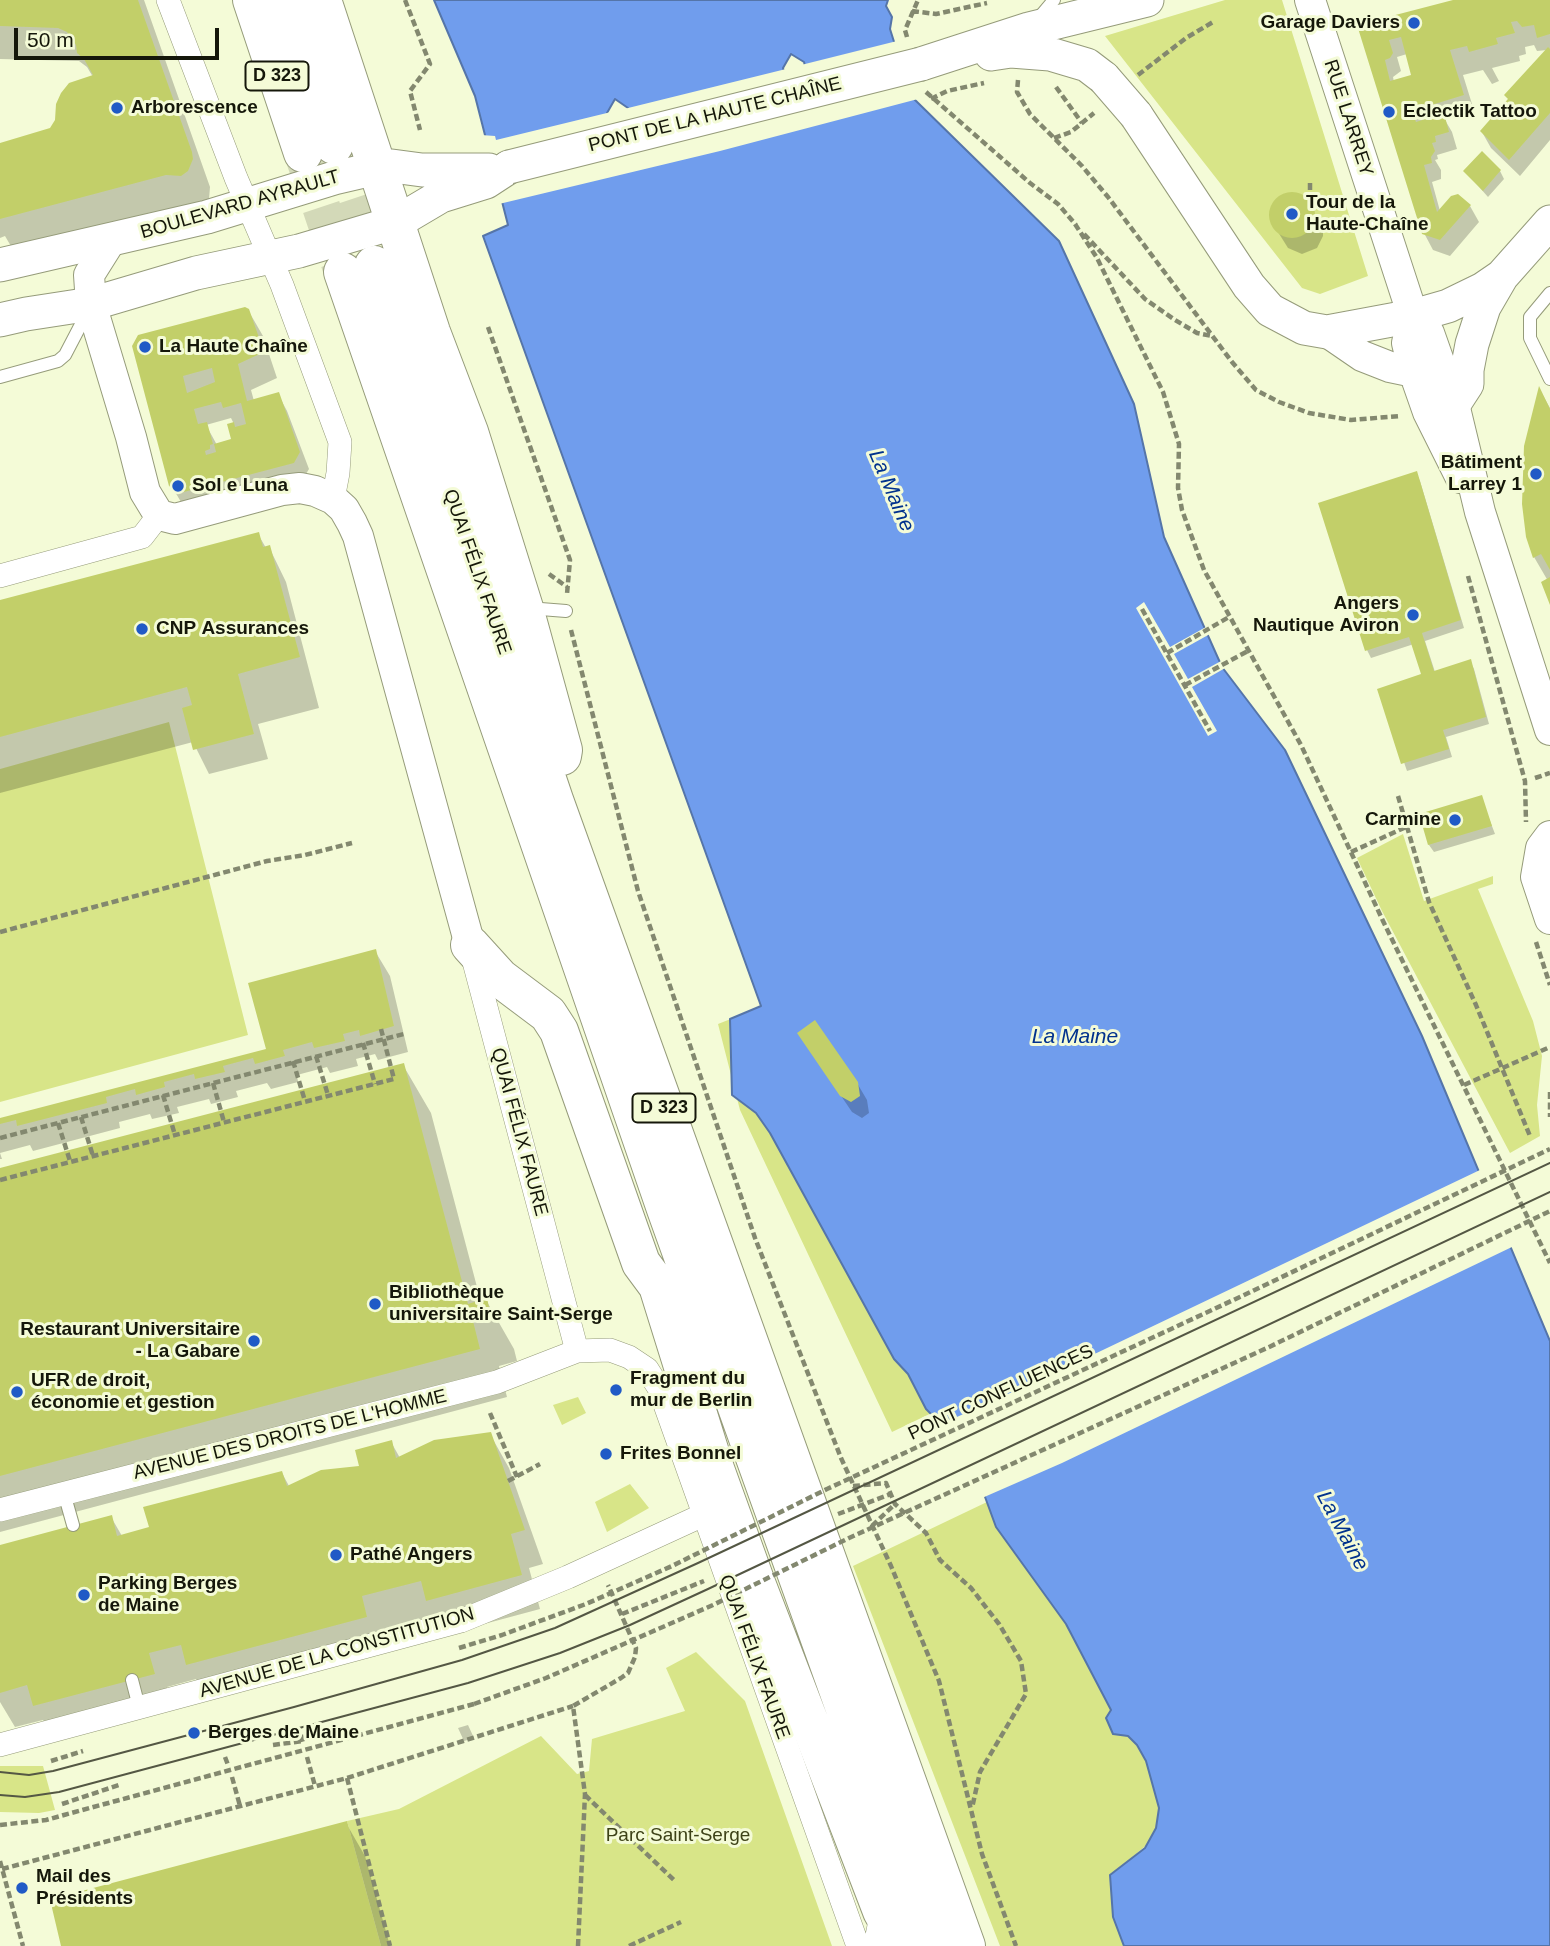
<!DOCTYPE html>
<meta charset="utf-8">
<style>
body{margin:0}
#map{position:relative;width:1550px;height:1946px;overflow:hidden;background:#f4fbd7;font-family:Helvetica,sans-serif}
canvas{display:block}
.scale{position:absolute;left:14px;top:28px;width:205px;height:32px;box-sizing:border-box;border:4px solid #15170a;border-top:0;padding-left:9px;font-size:21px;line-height:24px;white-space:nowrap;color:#15170a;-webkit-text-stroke:5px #f4fbd7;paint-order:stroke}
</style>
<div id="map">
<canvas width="1550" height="1946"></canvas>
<div class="scale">50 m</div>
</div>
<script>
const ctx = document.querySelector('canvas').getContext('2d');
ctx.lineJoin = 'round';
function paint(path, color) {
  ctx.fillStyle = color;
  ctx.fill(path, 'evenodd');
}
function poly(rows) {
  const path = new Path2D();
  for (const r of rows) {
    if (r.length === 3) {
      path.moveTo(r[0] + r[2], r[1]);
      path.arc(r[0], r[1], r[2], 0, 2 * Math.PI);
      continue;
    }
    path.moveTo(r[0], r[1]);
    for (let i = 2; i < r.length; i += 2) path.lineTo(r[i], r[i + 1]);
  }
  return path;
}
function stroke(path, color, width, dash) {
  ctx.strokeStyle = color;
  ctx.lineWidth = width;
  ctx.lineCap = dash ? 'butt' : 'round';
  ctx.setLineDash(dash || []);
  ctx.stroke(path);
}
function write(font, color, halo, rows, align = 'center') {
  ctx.font = font + ' Helvetica,sans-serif';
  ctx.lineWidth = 6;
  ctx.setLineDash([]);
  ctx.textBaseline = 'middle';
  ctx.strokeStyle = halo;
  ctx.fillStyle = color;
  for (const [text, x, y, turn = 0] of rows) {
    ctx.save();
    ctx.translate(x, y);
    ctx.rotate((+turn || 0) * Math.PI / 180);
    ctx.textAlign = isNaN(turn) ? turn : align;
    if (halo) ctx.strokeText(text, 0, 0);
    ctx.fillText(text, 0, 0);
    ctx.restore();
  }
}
const green = poly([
 [1225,0,1282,0,1368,276,1320,294,1302,288,1105,36],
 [169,722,248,1035,0,1102,0,769],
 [1403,834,1424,901,1493,876,1493,884,1478,889,1533,1021,1542,1056,1537,1105,1540,1136,1510,1153,1382,911,1357,858],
 [751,1011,992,1384,892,1432,740,1110,718,1024],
 [578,1397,586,1413,562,1425,553,1405],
 [630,1484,649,1508,607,1532,595,1502],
 [987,1502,996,1527,1066,1624,1088,1663,1111,1710,1113,1734,1128,1736,1137,1745,1146,1761,1155,1789,1159,1808,1156,1828,1150,1842,1116,1871,1113,1917,1124,1946,1000,1946,853,1566],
 [696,1652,745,1701,832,1946,381,1946,347,1821,399,1809,541,1736,577,1774,589,1771,592,1739,685,1711,666,1668],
 [0,1766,43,1766,55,1810,39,1813,0,1812]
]);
const water = poly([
 [434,0,888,0,886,6,892,17,890,29,911,96,1059,241,1134,404,1164,537,1222,667,1285,750,1422,1036,1550,1341,1550,1946,1124,1946,1113,1917,1110,1875,1145,1848,1156,1828,1159,1808,1146,1761,1137,1745,1128,1736,1113,1734,1106,1718,1111,1710,1066,1624,996,1527,958,1423,955,1419,934,1417,926,1409,908,1374,894,1359,770,1133,756,1113,732,1095,730,1019,761,1006,483,236,508,225,475,96,434,0],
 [791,54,804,62,817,111,809,125,795,117,783,68,791,54],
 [615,99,628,108,640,157,632,170,618,162,607,113,615,99]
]);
const pier = poly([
 [897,41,914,95,918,99,720,151,499,204,481,135,495,136,496,140,611,112,621,160,631,165,636,156,624,109,786,69,798,115,808,120,813,111,801,65],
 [1144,602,1170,647,1206,627,1210,634,1174,654,1188,679,1223,660,1227,667,1192,687,1217,731,1208,736,1136,608],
 [1482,1169,1514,1246,1062,1463,982,1498,955,1424,948,1421,1061,1370]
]);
const shadow = poly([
 [0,0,144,0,210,187,209,199,15,253,5,236,0,238,0,145,51,130,93,77,87,67,79,61,0,59],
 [1459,0,1550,0,1550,140,1520,176,1491,148,1482,132,1547,50,1537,51,1534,45,1525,47,1526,54,1519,56,1520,61,1492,68,1499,81,1492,84,1483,70,1463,75,1472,104,1470,105,1472,112,1445,120,1452,132,1457,149,1437,155,1438,159,1435,160,1441,170,1441,179,1432,182,1440,211,1470,206,1479,222,1450,256,1433,250,1424,233,1359,26],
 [1407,54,1413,76,1394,82,1393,77,1401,71,1397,57],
 [1465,171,1500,171,1504,179,1488,197],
 [1287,194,1294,194,1308,202,1323,228,1323,236,1317,248,1302,254,1288,248,1273,224,1271,214,1278,199],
 [248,310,263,336,277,378,251,390,254,401,278,394,287,411,309,469,303,479,181,502,171,485,134,347],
 [231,418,234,424,233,441,217,445,206,425],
 [1540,390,1550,408,1550,601,1548,581,1534,557,1528,537],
 [1416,473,1420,481,1464,628,1425,641,1435,672,1470,661,1474,669,1489,724,1446,737,1452,757,1407,771,1379,690,1424,675,1414,644,1371,658,1367,650],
 [258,534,266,548,269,547,286,582,319,708,258,724,268,759,209,774,193,742,0,793,0,602],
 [1481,797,1495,834,1434,852,1429,845,1422,815],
 [375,951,390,976,408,1052,378,1060,375,1054,356,1059,358,1066,330,1073,327,1067,297,1075,298,1082,271,1089,267,1083,236,1091,238,1097,211,1104,209,1099,177,1107,179,1113,152,1119,150,1114,119,1122,120,1128,33,1151,30,1145,0,1153,2,1159,0,1159,0,1120,269,1050],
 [799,1034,857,1083,867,1100,869,1113,862,1118,852,1112],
 [403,1065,431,1113,481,1302,486,1300,514,1349,517,1361,499,1366,507,1397,0,1532,0,1170],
 [490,1434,509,1468,543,1564,529,1568,540,1609,447,1634,436,1615,380,1630,385,1650,207,1698,196,1679,167,1687,173,1707,54,1739,43,1720,15,1727,0,1702,0,1546,111,1517,122,1536,151,1528,282,1473,289,1486,361,1468,391,1442,400,1458],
 [468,1725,474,1738,464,1741,458,1728],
 [346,1823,365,1856,390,1946,62,1946]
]);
const building = poly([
 [0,0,138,0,192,152,193,159,188,171,181,176,166,175,0,219,0,143,50,128,55,120,56,104,61,93,69,83,93,75,84,59,77,53,76,45,67,32,58,28,0,26],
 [1453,0,1550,0,1550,34,1537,38,1534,25,1522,27,1517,21,1511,22,1515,33,1496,38,1498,44,1469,52,1467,46,1450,50,1464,95,1412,111,1416,122,1444,113,1449,132,1435,136,1436,142,1432,143,1435,151,1431,157,1432,163,1424,165,1437,212,1451,196,1458,194,1471,205,1440,240,1422,234,1357,25],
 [1401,37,1411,75,1390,81,1385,60,1390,58,1393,53,1389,40],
 [1548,47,1550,49,1550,113,1509,160,1480,131,1508,99,1504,95],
 [1482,151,1501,170,1483,191,1463,171],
 [1292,215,23],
 [245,307,249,309,264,352,238,364,247,401,279,392,300,452,294,463,180,493,169,486,132,346,138,335],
 [212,368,215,382,187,393,183,376],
 [221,402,223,408,241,403,246,424,235,427,234,422,227,424,231,439,214,444,216,452,206,455,205,451,210,449,210,445,213,444,207,422,198,424,194,409],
 [1539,386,1550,409,1550,570,1541,554,1533,558,1526,537,1522,504,1524,446],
 [1417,471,1461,620,1422,633,1434,671,1471,659,1486,717,1443,730,1449,749,1401,764,1377,689,1421,674,1409,637,1365,651,1318,503],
 [259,532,263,547,270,545,300,657,238,674,254,734,193,750,182,708,192,705,187,687,0,737,0,600],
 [1550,577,1550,605,1541,582],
 [1482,795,1492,826,1428,845,1419,814],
 [376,949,394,1026,360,1036,359,1030,343,1034,345,1041,314,1048,312,1042,283,1050,285,1056,255,1064,253,1058,223,1066,225,1072,195,1079,194,1074,164,1082,165,1087,136,1095,135,1089,106,1097,107,1103,17,1126,16,1120,0,1124,0,1118,266,1049,248,983],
 [815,1020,858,1082,860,1096,851,1102,840,1096,797,1033],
 [404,1063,468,1304,487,1298,490,1312,472,1317,480,1349,0,1476,0,1168],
 [491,1432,525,1530,511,1534,522,1575,426,1601,421,1581,362,1596,367,1617,186,1665,181,1645,149,1653,155,1674,33,1706,27,1685,0,1693,0,1545,112,1515,117,1536,149,1527,143,1507,282,1471,287,1486,321,1470,359,1466,355,1450,392,1440,396,1458,434,1440],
 [347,1821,381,1946,61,1946,52,1908,53,1904,59,1897]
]);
const trunkTunnel = poly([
 [334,145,374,265],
 [303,153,343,272]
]);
const path = poly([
 [405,0,430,64,410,91,420,130],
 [912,11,936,14,987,3],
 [907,37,905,30,918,0],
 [1138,75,1186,38,1213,22],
 [1018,80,1017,92,1030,114,1082,166,1108,197,1232,362,1256,390,1279,402,1309,413,1351,420,1400,416],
 [1056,87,1082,123],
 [926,92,1030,183,1058,204,1076,225],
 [931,99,947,91,984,83],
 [1054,138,1071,132,1094,113],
 [1310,183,1310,195,1315,204,1312,205],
 [1075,224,1097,258,1163,392,1179,444,1178,488,1182,510,1204,570,1301,745,1383,921,1550,1263],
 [1084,234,1145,299,1175,320,1197,333,1212,336],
 [488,327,570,560,567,594],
 [549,574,567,587],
 [1468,576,1525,781,1526,822],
 [1142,609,1210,731],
 [571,630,638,891,755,1238,841,1458,891,1566,939,1681,982,1854,1016,1946],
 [1167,653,1229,617],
 [1185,685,1248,651],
 [1535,778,1550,773],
 [1398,796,1429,902,1476,1005,1530,1136],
 [1351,852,1406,827],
 [0,932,267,861,305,855,352,843],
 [1536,942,1550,985],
 [363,1043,375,1084],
 [316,1056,328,1095],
 [293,1061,305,1101],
 [213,1083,224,1122],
 [1464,1085,1550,1047],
 [1550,1092,1550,1117],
 [163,1095,175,1135],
 [81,1117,93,1156],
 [58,1123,70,1161],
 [0,1138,404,1034],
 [0,1180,394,1079,381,1029],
 [490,1413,517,1477],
 [508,1481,540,1464],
 [853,1486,886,1483,895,1504,926,1533,940,1560,971,1588,999,1624,1021,1661,1026,1694,980,1772,972,1808],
 [872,1526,895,1504],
 [622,1614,704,1581],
 [301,1735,304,1745],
 [273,1745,303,1741],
 [225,1757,228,1765],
 [307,1757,315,1786],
 [51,1761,83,1751],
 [232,1777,240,1806],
 [347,1778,390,1946],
 [585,1795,675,1881],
 [62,1804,119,1785],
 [0,1825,46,1820,64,1815,474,1704],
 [0,1861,23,1946],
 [2,1869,347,1778,573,1706],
 [578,1946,585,1794,573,1706,621,1678,628,1673,635,1657,636,1648,608,1585],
 [629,1946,681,1922]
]);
const service = poly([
 [1038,19,1054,0],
 [1550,293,1530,317,1530,338,1550,379],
 [0,377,58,361,65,355,88,311],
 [528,608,566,611],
 [64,1493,73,1525],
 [132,1680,139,1707]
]);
const minor = poly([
 [168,0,236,178,282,285,340,442,338,473,333,499],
 [0,576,142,537,159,515],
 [473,958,577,1351],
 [0,1510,497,1382,577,1351,610,1350,629,1357,647,1369,659,1388,858,1946],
 [0,1745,461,1621,568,1577,703,1515],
 [875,1946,882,1911]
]);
const tertiary = poly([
 [1310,0,1413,316,1429,333,1454,404,1480,512,1550,730],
 [111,240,89,275,91,304,131,437,145,492,159,515,175,519,282,490,300,488,315,491,333,499,344,509,352,523,358,536,470,945],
 [1413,316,1407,343,1414,372,1428,412,1461,478],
 [1327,332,1362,356,1390,367,1414,372],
 [1550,836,1541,848,1536,877,1550,919]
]);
const secondary = poly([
 [991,54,1011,51,1050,54,1087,65,1104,78],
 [921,64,1029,29,1147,0],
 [1136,115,1249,286,1270,310,1304,328,1327,332,1413,316,1448,306,1483,289,1502,276,1550,222],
 [0,265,207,217,334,178,377,168,392,166,422,170,489,170],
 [0,320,26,314,91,304,196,273,299,251,397,222,441,196,486,182,509,167],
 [1454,404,1467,384,1467,370,1472,344,1484,307,1502,276]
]);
const trunk = poly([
 [252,0,303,153],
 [286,0,334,145],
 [322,0,431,332,469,432,524,608,563,750,562,756],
 [374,265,554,800,966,1946],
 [343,272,666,1209,930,1946],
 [470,945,500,978,548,1014,559,1031,641,1263,658,1286,715,1469,756,1583,882,1911,902,1946]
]);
const tram = poly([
 [0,1772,29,1775,53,1771,294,1707,462,1660,555,1628,698,1563,1550,1163],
 [0,1795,25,1797,59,1792,468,1683,560,1653,630,1625,708,1589,1550,1192]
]);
const pathBridge = poly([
 [838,1514,891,1494],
 [459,1648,502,1635,586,1604,672,1566,827,1489,1242,1296,1550,1149],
 [474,1704,546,1678,713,1605,849,1538,1267,1348,1550,1211]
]);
const secondaryBridge = poly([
 [1104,78,1136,115],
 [509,167,921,64]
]);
const markers = [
 [1414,23,7,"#205ac6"],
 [117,108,7,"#205ac6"],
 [1389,112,7,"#205ac6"],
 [1292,214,7,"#205ac6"],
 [145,347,7,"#205ac6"],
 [1536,474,7,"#205ac6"],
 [178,486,7,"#205ac6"],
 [1413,615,7,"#205ac6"],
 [142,629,7,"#205ac6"],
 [1455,820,7,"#205ac6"],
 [375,1304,7,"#205ac6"],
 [254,1341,7,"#205ac6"],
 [616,1390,7,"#205ac6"],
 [17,1392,7,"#205ac6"],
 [606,1454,7,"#205ac6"],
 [336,1555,7,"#205ac6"],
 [84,1595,7,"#205ac6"],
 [194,1733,7,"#205ac6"],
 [22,1888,7,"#205ac6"]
];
const shields = [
 [277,76,63],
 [664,1108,63]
];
const shieldNames = [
 ["D 323",277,76],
 ["D 323",664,1108]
];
const poiNames = [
 ["Garage Daviers",1400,23,"right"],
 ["Arborescence",131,108],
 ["Eclectik Tattoo",1403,112],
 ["Tour de la",1306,203],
 ["Haute-Chaîne",1306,225],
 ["La Haute Chaîne",159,347],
 ["Bâtiment",1522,463,"right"],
 ["Larrey 1",1522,485,"right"],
 ["Sol e Luna",192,486],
 ["Angers",1399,604,"right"],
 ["Nautique Aviron",1399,626,"right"],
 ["CNP Assurances",156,629],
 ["Carmine",1441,820,"right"],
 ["Bibliothèque",389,1293],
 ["universitaire Saint-Serge",389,1315],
 ["Restaurant Universitaire",240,1330,"right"],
 ["- La Gabare",240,1352,"right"],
 ["Fragment du",630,1379],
 ["mur de Berlin",630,1401],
 ["UFR de droit,",31,1381],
 ["économie et gestion",31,1403],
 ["Frites Bonnel",620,1454],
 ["Pathé Angers",350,1555],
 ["Parking Berges",98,1584],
 ["de Maine",98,1606],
 ["Berges de Maine",208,1733],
 ["Mail des",36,1877],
 ["Présidents",36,1899]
];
const streetNames = [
 ["PONT DE LA HAUTE CHAÎNE",715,115,-14],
 ["RUE LARREY",1348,118,72],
 ["BOULEVARD AYRAULT",240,205,-16],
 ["QUAI FÉLIX FAURE",477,572,71],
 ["QUAI FÉLIX FAURE",519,1132,75],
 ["PONT CONFLUENCES",1001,1393,-25],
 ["AVENUE DES DROITS DE L'HOMME",290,1435,-14],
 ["AVENUE DE LA CONSTITUTION",337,1653,-16],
 ["QUAI FÉLIX FAURE",754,1657,70]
];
const parkNames = [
 ["Parc Saint-Serge",678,1836]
];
const waterNames = [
 ["La Maine",891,491,67],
 ["La Maine",1075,1037],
 ["La Maine",1342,1531,62]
];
paint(green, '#d8e588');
paint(water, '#709ded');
stroke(water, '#5575a9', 2);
paint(pier, '#f4fbd7');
paint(shadow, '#0003');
paint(building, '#c2cf69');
stroke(trunkTunnel, '#d3d9b8', 38, [38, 19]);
stroke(service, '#959b7a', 14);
stroke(minor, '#959b7a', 24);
stroke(tertiary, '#959b7a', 32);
stroke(secondary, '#959b7a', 35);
stroke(trunk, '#959b7a', 40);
stroke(path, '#83886f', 4.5, [7, 3.5]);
stroke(service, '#fff', 12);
stroke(minor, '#fff', 23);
stroke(tertiary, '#fff', 30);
stroke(secondary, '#fff', 33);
stroke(trunk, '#fff', 38);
stroke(tram, '#545744', 2);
stroke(secondaryBridge, '#959b7a', 35, []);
stroke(pathBridge, '#83886f', 4.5, [7, 3.5]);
stroke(secondaryBridge, '#fff', 33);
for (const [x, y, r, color] of markers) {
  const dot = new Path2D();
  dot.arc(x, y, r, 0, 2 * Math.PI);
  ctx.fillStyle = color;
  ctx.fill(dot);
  stroke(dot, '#f4fbd7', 2.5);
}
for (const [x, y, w] of shields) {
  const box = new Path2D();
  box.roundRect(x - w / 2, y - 14.5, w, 29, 5);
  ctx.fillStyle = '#f4fbd7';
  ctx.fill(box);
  stroke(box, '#15170a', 2);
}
write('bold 18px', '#15170a', null, shieldNames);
write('bold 19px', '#15170a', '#f4fbd7', poiNames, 'left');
write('19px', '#15170a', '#f4fbd7', streetNames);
write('19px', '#3d4217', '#f4fbd7', parkNames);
write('italic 21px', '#01328d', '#f4fbd7', waterNames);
</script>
